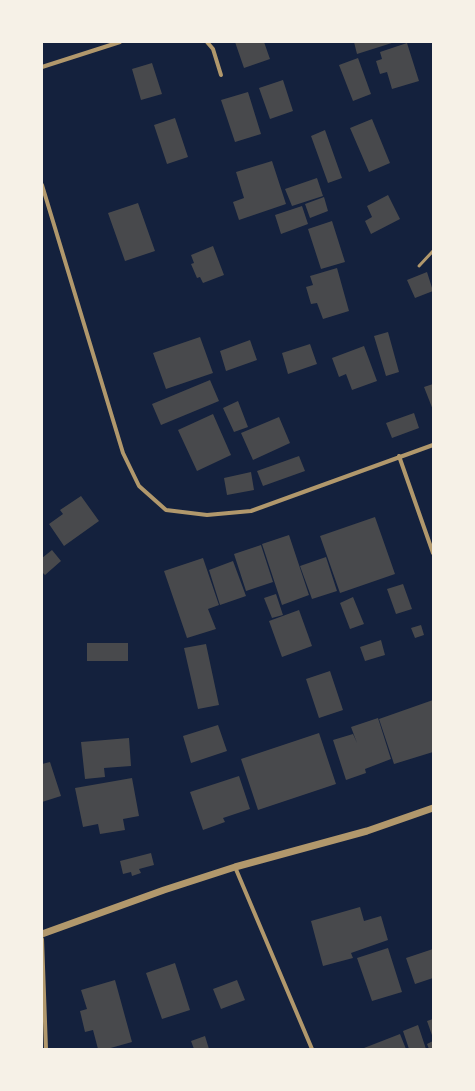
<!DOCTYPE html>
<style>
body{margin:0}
#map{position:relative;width:475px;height:1091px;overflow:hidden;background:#14213d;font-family:"DM Sans",sans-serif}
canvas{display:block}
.frame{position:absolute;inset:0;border:43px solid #f6f1e7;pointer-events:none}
</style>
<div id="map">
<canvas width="475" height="1091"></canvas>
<div class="frame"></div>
</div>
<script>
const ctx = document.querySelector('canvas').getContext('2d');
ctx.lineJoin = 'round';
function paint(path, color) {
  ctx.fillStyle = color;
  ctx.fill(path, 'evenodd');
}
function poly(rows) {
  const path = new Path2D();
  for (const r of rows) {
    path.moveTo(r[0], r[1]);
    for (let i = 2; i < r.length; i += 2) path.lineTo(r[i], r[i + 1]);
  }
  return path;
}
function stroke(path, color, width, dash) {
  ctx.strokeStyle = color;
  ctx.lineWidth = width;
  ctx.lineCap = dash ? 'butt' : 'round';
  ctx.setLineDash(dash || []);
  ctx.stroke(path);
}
const building = poly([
 [235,42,264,42,270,59,244,68],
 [354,42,395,42,357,54],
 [407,43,419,81,392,89,387,72,380,74,376,61,382,59,380,52],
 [358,58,371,94,353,101,339,65],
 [152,63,162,94,141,100,132,69],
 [283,80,293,111,270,119,259,88],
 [248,92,261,134,235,142,221,100],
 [175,118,188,157,167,164,154,125],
 [372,119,390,163,369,172,350,128],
 [325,130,342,178,328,183,311,136],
 [272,161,286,204,239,220,233,202,244,198,236,172],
 [317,178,323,196,292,206,285,189],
 [388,195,400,219,371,234,365,221,372,217,367,206],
 [324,197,328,211,310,218,305,204],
 [138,203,155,251,125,261,108,213],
 [302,206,308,224,281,234,275,215],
 [332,221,345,262,321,269,308,229],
 [213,246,224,275,203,283,200,277,197,278,191,264,194,263,191,255],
 [337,268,349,311,323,319,317,303,311,304,306,287,313,285,310,276],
 [427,272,433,291,415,298,407,280],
 [388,332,399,372,386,376,374,336],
 [200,337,213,373,166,389,153,353],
 [250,340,257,360,226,371,220,351],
 [310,344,317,364,288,374,282,353],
 [364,346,377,381,352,390,346,374,339,377,332,358],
 [210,380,219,401,161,425,152,404],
 [433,384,433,410,424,387],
 [238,401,248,427,234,432,223,408],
 [414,413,419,428,392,438,386,423],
 [213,414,231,455,197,471,178,430],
 [279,417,290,443,253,460,241,433],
 [299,456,305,471,263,486,257,471],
 [251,472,254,490,227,495,224,478],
 [81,496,99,521,64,546,49,524,63,514,60,510],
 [375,517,395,574,340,593,320,536],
 [289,535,309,595,282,605,262,544],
 [261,545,273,582,246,591,234,554],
 [52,550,61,561,45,575,42,572,42,558],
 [326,557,337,591,312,599,300,566],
 [203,558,219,605,208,609,216,629,187,638,164,571],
 [233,561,246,596,220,605,209,570],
 [403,584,412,609,396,614,387,589],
 [276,594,283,615,272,618,264,598],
 [353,597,364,624,350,629,340,603],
 [299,610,312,646,282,657,269,621],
 [421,625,424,635,415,638,411,628],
 [381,640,385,655,365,661,360,647],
 [87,643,128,643,128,661,87,661],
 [206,644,219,705,198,709,184,648],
 [330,671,343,710,319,718,306,679],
 [433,700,433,752,394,764,379,719],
 [378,718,391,759,365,769,366,773,346,780,333,740,353,734,357,743,351,727],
 [218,725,227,751,191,763,183,736],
 [319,733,336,784,258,810,241,759],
 [129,738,131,766,104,768,105,777,85,779,81,742],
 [50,762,61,796,42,802,42,764],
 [239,776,250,809,223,818,225,822,203,830,190,792],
 [132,778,139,816,123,819,125,830,100,834,98,824,83,827,75,788],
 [151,853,154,865,139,869,141,873,132,876,131,872,123,874,120,861],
 [360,907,364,921,381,916,388,940,351,953,353,958,323,966,311,921],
 [388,948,402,992,372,1001,357,958],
 [433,949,433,978,415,984,406,958],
 [175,963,190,1010,162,1019,146,973],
 [115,980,132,1042,107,1049,98,1049,93,1030,85,1032,80,1011,87,1009,81,990],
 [237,980,245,1000,221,1009,213,989],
 [433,1019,433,1038,427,1021],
 [418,1025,426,1049,409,1049,403,1031],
 [400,1034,406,1049,365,1049,364,1048],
 [205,1036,209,1049,194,1049,191,1041],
 [433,1041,433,1049,429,1049,427,1044]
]);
const service = poly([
 [419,266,433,251]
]);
const minor = poly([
 [207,42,213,49,221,75],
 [42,67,120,42],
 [42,185,123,453,139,486,166,510,207,515,251,511,433,445],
 [399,456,433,553],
 [235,867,312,1049],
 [42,939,46,1049]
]);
const tertiary = poly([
 [42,934,164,890,235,867,367,831,433,808]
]);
paint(building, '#48494c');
stroke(service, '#b1986c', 3);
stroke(minor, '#b1986c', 4);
stroke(tertiary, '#b1986c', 7);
</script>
